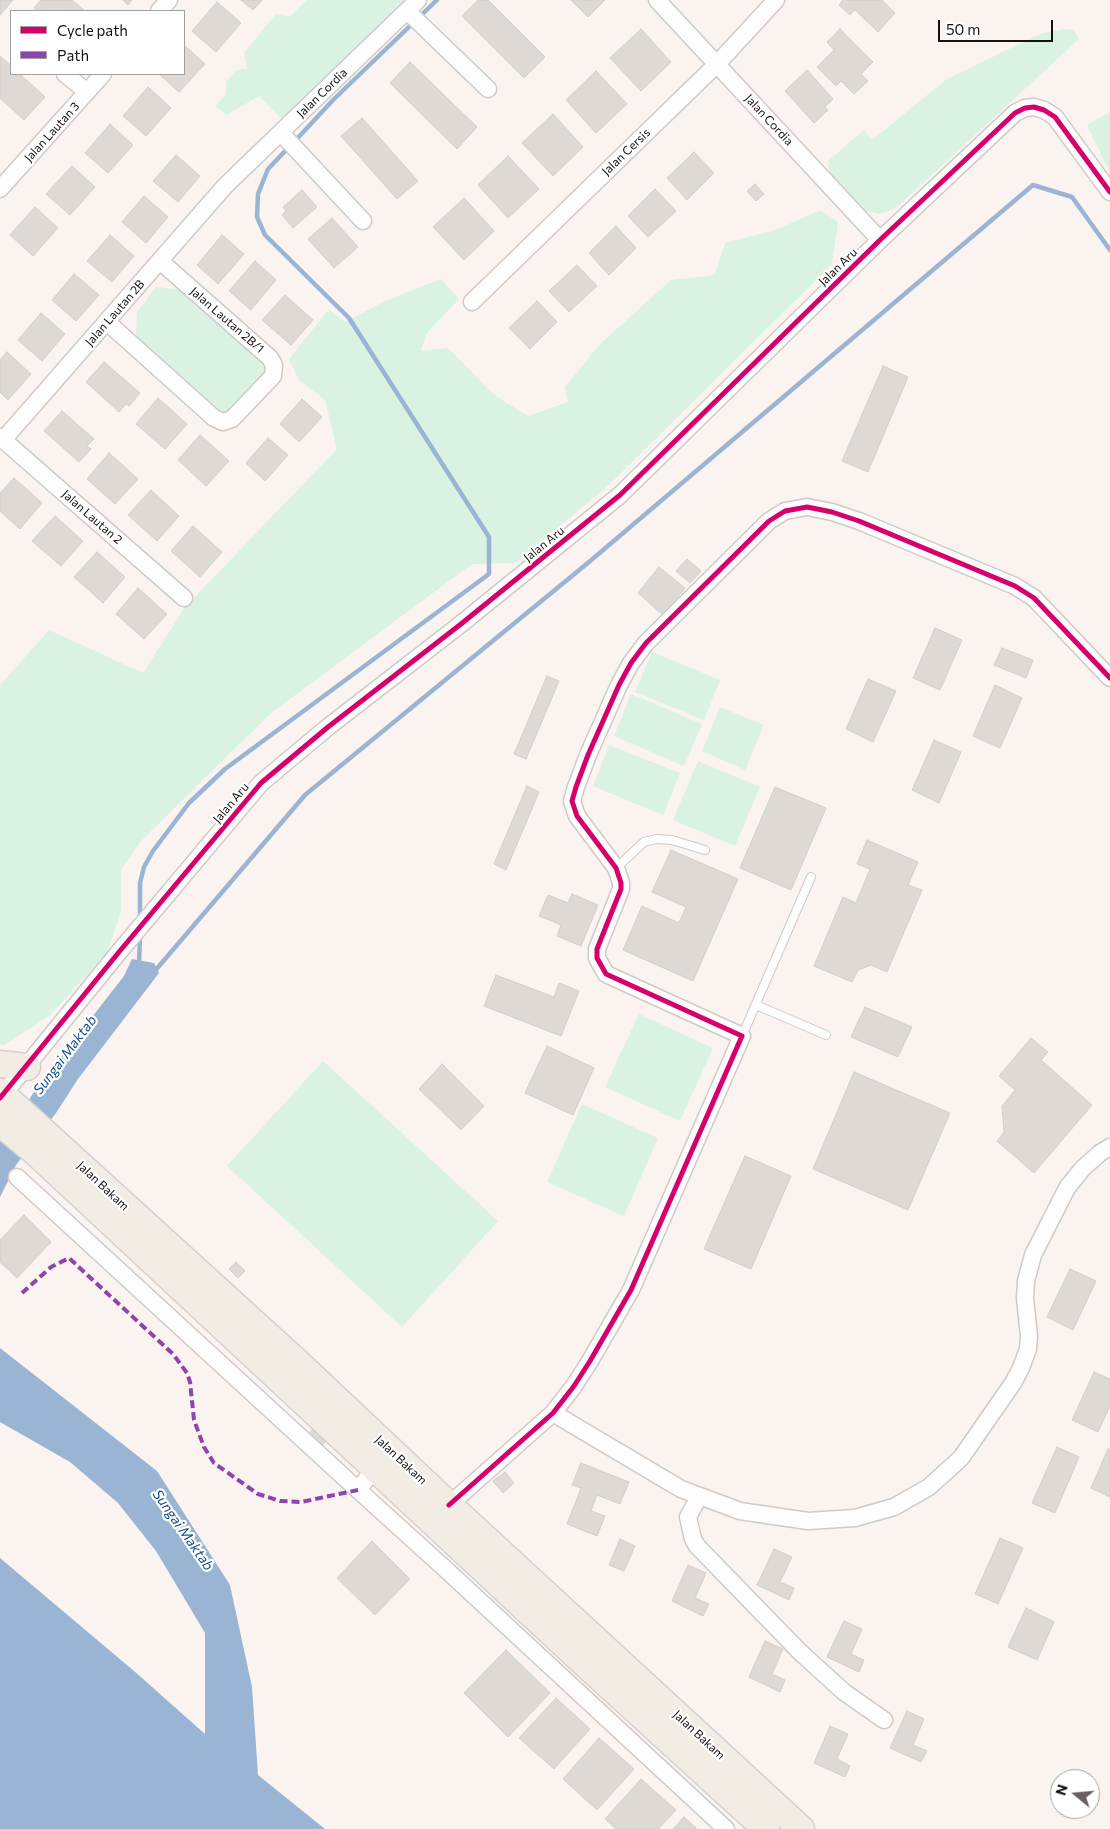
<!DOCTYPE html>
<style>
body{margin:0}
#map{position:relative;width:1110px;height:1829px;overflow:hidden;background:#faf3f0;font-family:Commissioner,sans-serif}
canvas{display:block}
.legend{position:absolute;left:10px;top:10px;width:175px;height:65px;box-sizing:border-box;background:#fff;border:1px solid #a2a09f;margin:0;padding:6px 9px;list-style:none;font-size:15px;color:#171210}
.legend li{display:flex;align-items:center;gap:10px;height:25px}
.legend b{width:25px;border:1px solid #a2a09f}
.north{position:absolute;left:1050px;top:1769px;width:50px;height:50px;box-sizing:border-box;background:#fff;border:1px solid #a2a09f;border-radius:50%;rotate:287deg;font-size:14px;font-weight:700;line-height:20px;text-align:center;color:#171210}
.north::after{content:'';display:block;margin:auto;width:18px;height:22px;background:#66615e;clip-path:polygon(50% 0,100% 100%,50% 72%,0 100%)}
.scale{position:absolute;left:938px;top:20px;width:115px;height:22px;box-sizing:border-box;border:2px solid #171210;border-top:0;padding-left:6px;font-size:15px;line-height:18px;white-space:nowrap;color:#171210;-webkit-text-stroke:4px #fff;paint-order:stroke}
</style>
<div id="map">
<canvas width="1110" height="1829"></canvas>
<ul class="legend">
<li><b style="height:6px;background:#d6006c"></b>Cycle path</li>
<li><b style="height:6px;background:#8e44ad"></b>Path</li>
</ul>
<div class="north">N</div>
<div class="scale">50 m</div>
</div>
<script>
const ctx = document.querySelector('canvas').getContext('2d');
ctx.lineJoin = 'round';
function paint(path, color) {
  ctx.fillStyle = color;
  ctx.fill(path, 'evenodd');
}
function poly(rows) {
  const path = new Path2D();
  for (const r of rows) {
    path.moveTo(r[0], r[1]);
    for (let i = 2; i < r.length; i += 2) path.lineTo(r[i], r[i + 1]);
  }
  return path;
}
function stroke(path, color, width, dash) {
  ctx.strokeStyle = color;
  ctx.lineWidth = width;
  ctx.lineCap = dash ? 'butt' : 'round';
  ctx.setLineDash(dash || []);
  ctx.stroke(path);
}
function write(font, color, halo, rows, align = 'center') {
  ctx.font = font + ' Commissioner,sans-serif';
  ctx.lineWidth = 4.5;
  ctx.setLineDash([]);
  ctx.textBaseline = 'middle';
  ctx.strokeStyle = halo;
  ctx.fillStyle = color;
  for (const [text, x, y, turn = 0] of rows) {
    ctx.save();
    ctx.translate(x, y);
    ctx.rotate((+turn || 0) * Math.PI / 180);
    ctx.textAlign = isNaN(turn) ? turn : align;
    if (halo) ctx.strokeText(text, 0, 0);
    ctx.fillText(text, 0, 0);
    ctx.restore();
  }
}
const green = poly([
 [307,0,404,0,293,109,281,118,259,96,227,115,215,106,226,94,226,82,236,70,247,69,244,53,276,14,289,17],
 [1064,29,1074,30,1079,39,895,209,879,214,863,210,829,171,828,161,864,130,872,140,947,79,1040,34],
 [1110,112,1110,173,1087,125],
 [821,210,838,222,832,264,611,483,516,563,472,564,271,713,143,839,121,869,121,912,106,955,49,1016,3,1046,0,1043,0,685,49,630,143,673,185,607,337,449,325,400,299,380,289,359,329,309,345,322,385,301,441,279,459,299,426,334,421,351,448,348,494,395,528,416,568,402,565,387,599,345,671,280,715,275,725,243,775,230],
 [156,287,186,290,264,358,268,373,231,415,215,413,136,338,137,312],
 [652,652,720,680,704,720,635,692],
 [631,694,702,724,684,766,614,736],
 [720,707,764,725,745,770,702,751],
 [609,745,680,773,663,815,593,786],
 [698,761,760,787,735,846,673,820],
 [639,1014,713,1048,680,1121,605,1087],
 [323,1061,498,1221,402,1327,227,1166],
 [582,1104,658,1138,624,1216,547,1182]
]);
const water = poly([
 [132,959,154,963,159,973,78,1079,56,1113,16,1165,0,1197,0,1141,39,1085,124,976],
 [0,1348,157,1471,230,1585,252,1687,258,1775,325,1829,0,1829,0,1558,134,1671,205,1734,205,1633,156,1551,118,1503,70,1462,0,1422]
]);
const stream = poly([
 [294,142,333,100,437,0],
 [140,919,140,883,144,867,153,851,189,803,225,769,489,574,489,537,349,318,265,235,257,217,258,194,268,169,289,147],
 [139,966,140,934],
 [154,972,305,795,589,562,1033,185,1072,197,1110,250]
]);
const building = poly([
 [0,0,13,0,0,15,0,0],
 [41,0,72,0,85,11,38,11,34,8,41,0],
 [123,0,132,0,128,5,123,0],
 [241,0,262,0,253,10,241,0],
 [478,0,488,0,545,57,524,78,462,16,478,0],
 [571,0,605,0,588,17,571,0],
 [843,0,882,0,895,13,878,32,855,10,850,15,839,5,843,0],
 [217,2,241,23,216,52,192,31,217,2],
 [641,29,671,62,641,91,610,58,641,29],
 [840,29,873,62,861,74,868,81,854,94,841,81,836,86,817,67,834,50,827,42,840,29],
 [184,45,205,64,179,92,159,74,184,74,184,45],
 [0,56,11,66,11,74,20,74,45,97,24,120,0,98,0,56],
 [410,62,477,127,457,149,390,83,410,62],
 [807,70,833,99,825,107,828,110,814,123,785,91,807,70],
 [596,71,627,104,596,133,566,100,596,71],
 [148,87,171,108,146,136,123,116,148,87],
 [553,114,583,147,553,176,522,143,553,114],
 [362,118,418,181,397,199,341,136,362,118],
 [110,124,133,145,108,173,85,153,110,124],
 [694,152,714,173,687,200,667,178,694,152],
 [176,155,200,176,178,202,153,181,176,155],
 [508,156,539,189,508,218,478,185,508,156],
 [72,166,95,187,70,215,46,194,72,166],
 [755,184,764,194,756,201,747,191,755,184],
 [655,189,676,211,648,237,628,216,655,189],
 [302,190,317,207,293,228,282,215,286,211,283,207,302,190],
 [144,196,168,217,146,243,122,222,144,196],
 [464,198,494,231,464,260,433,227,464,198],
 [35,207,58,228,33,256,10,235,35,207],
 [332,218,358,247,334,268,308,239,332,218],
 [616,226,636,248,609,275,589,253,616,226],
 [110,235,134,256,112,282,87,261,110,235],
 [222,235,244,254,218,284,197,265,222,235],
 [255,261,276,280,251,310,229,291,255,261],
 [577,265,597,286,569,312,549,291,577,265],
 [74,274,99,295,76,321,52,300,74,274],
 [285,295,313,320,291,345,262,320,285,295],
 [537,301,557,322,530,349,509,328,537,301],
 [41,313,65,334,42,361,18,340,41,313],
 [7,352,31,374,8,400,0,392,0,360,7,352],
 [104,362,140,393,129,406,126,404,119,412,86,382,104,362],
 [883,366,908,377,868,472,842,461,883,366],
 [158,398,187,424,165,449,136,424,158,398],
 [302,399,322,417,299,442,280,424,302,399],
 [62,411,94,439,87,446,91,449,79,462,44,431,62,411],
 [200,435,229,461,206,486,178,460,200,435],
 [268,438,288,455,265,481,246,463,268,438],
 [109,453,138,479,115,504,87,479,109,453],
 [14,478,42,503,20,529,0,511,0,493,14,478],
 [151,490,179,516,157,541,128,515,151,490],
 [55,516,83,541,61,566,32,541,55,516],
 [193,526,222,552,200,577,171,551,193,526],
 [97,552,125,577,103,603,74,577,97,552],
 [687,559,701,571,690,583,676,571,687,559],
 [659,567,685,588,663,615,638,593,659,567],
 [138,588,167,614,144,639,116,614,138,588],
 [935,628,962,640,940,690,913,678,935,628],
 [1002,648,1033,660,1026,678,994,665,1002,648],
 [547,676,559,681,526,759,514,754,547,676],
 [868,679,896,691,873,742,846,729,868,679],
 [995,685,1022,698,1000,748,973,736,995,685],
 [934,740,961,752,939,803,912,790,934,740],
 [527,786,539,792,506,870,494,864,527,786],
 [775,787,826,808,791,890,740,868,775,787],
 [867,840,918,862,908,885,922,890,887,972,871,965,858,970,852,982,814,966,843,897,856,903,870,869,857,864,867,840],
 [671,850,738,879,693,981,623,950,642,906,679,923,686,907,652,892,671,850],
 [572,894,598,905,581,946,557,936,561,925,539,916,548,895,568,903,572,894],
 [496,975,554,997,559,983,579,991,561,1036,484,1006,496,975],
 [865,1007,912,1027,898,1057,851,1037,865,1007],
 [1031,1038,1048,1052,1041,1060,1092,1105,1034,1173,997,1141,1004,1132,1002,1106,1015,1090,999,1076,1031,1038],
 [547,1046,594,1068,573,1115,525,1093,547,1046],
 [442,1064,484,1106,461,1130,419,1089,442,1064],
 [854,1072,950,1113,908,1210,813,1169,854,1072],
 [745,1156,791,1176,751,1269,704,1249,745,1156],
 [24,1215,51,1242,17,1278,0,1262,0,1240,24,1215],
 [236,1262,245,1271,238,1278,229,1269,236,1262],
 [1070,1269,1096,1281,1073,1330,1047,1317,1070,1269],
 [1094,1372,1110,1379,1110,1406,1098,1432,1072,1420,1094,1372],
 [314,1428,327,1440,321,1446,309,1434,314,1428],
 [1057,1447,1079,1457,1055,1513,1032,1503,1057,1447],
 [1108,1449,1110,1450,1110,1497,1091,1488,1108,1449],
 [581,1463,629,1482,620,1504,597,1495,591,1511,605,1516,597,1536,567,1524,581,1488,572,1485,581,1463],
 [505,1472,514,1483,503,1493,493,1481,505,1472],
 [1000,1538,1023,1548,998,1604,975,1594,1000,1538],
 [620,1539,635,1546,624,1571,609,1565,620,1539],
 [372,1541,410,1579,375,1615,337,1578,372,1541],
 [774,1549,792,1557,780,1582,794,1588,789,1600,757,1585,774,1549],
 [688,1565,706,1573,695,1598,709,1604,703,1616,672,1601,688,1565],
 [1026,1608,1054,1622,1037,1660,1008,1647,1026,1608],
 [844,1621,862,1629,851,1654,864,1660,859,1672,827,1657,844,1621],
 [765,1641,783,1649,772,1674,785,1680,780,1692,749,1677,765,1641],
 [506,1650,550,1693,508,1737,464,1693,506,1650],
 [556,1698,590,1729,554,1769,519,1738,556,1698],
 [907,1711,924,1719,913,1745,927,1751,921,1762,890,1748,907,1711],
 [830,1726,848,1734,837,1759,850,1766,845,1777,814,1763,830,1726],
 [599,1738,634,1769,597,1810,563,1779,599,1738],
 [641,1779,676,1810,658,1829,616,1829,605,1819,641,1779],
 [684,1817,697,1829,673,1829,684,1817]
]);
const lane = poly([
 [616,868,644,842,656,839,672,840,705,850],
 [756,1005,826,1035],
 [742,1036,811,877]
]);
const street = poly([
 [657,0,880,240],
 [159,11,169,0],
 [407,11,488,89],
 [65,74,87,92],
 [281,133,363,221],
 [0,189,103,74],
 [472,302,717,64,776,0],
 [107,322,214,418,223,422,232,419,273,376,274,365,270,358,160,261],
 [0,437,184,598],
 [3,440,225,186,418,0],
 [3,1095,119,952,261,783,328,727,461,624,620,495,880,240,1015,113,1025,108,1034,107,1044,110,1055,117,1110,192],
 [17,1177,358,1490],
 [553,1413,681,1489,740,1511,808,1521,855,1518,894,1507,929,1487,961,1458,1013,1383,1021,1368,1028,1349,1029,1336,1025,1298,1026,1281,1033,1255,1067,1188,1083,1168,1100,1153,1110,1147],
 [376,1467,358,1490,441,1565,726,1829],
 [699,1497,688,1517,693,1539,697,1546,800,1652,844,1692,884,1720],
 [449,1505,553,1413,574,1386,590,1361,631,1290,742,1036,606,974,597,958,597,949,621,889,621,883,616,868,577,816,572,801,576,787,588,755,619,685,631,663,646,643,769,521,785,511,807,507,832,512,859,521,1015,586,1034,598,1110,678]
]);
const primary = poly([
 [0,1064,27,1067],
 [0,1092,297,1362,449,1505,801,1829],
 [0,1123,34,1151,583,1662,766,1829]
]);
const quiet = poly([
 [22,1293,51,1267,69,1258,173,1354,187,1373,190,1382,194,1420,204,1447,214,1463,258,1494,280,1501,301,1502,358,1490]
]);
const cycleway = poly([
 [0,1098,119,952,261,783,328,727,461,624,620,495,880,240,1015,113,1025,108,1034,107,1044,110,1055,117,1110,192],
 [449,1505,553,1413,574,1386,590,1361,631,1290,742,1036,606,974,597,958,597,949,621,889,621,883,616,868,577,816,572,801,576,787,588,755,619,685,631,663,646,643,769,521,785,511,807,507,832,512,859,521,1015,586,1034,598,1110,678]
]);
const streetNames = [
 ["Jalan Cordia",322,93,-44],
 ["Jalan Cordia",769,120,47],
 ["Jalan Lautan 3",52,132,-48],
 ["Jalan Cersis",626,152,-44],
 ["Jalan Aru",838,267,-44],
 ["Jalan Lautan 2B",115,313,-49],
 ["Jalan Lautan 2B/1",227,320,41],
 ["Jalan Lautan 2",92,517,41],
 ["Jalan Aru",544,544,-39],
 ["Jalan Aru",231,803,-50],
 ["Jalan Bakam",103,1186,43],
 ["Jalan Bakam",401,1460,43],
 ["Jalan Bakam",699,1735,43]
];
const waterNames = [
 ["Sungai Maktab",65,1055,-53],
 ["Sungai Maktab",183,1530,55]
];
paint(green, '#daf2e2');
paint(water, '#9ab4d4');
stroke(stream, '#9ab4d4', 4.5);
paint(building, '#ded9d5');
stroke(building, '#d2cdca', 1);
stroke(lane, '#cfcac7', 10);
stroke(street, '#cfcac7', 19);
stroke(primary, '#d4d0ce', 29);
stroke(lane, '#fefdfd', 8);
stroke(street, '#fefdfd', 16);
stroke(primary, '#f2ece4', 26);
stroke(quiet, '#8e44ad', 4, [8, 4]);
stroke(cycleway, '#d6006c', 5);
write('12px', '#171210', '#fff', streetNames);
write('italic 14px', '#134d87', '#fff', waterNames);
</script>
